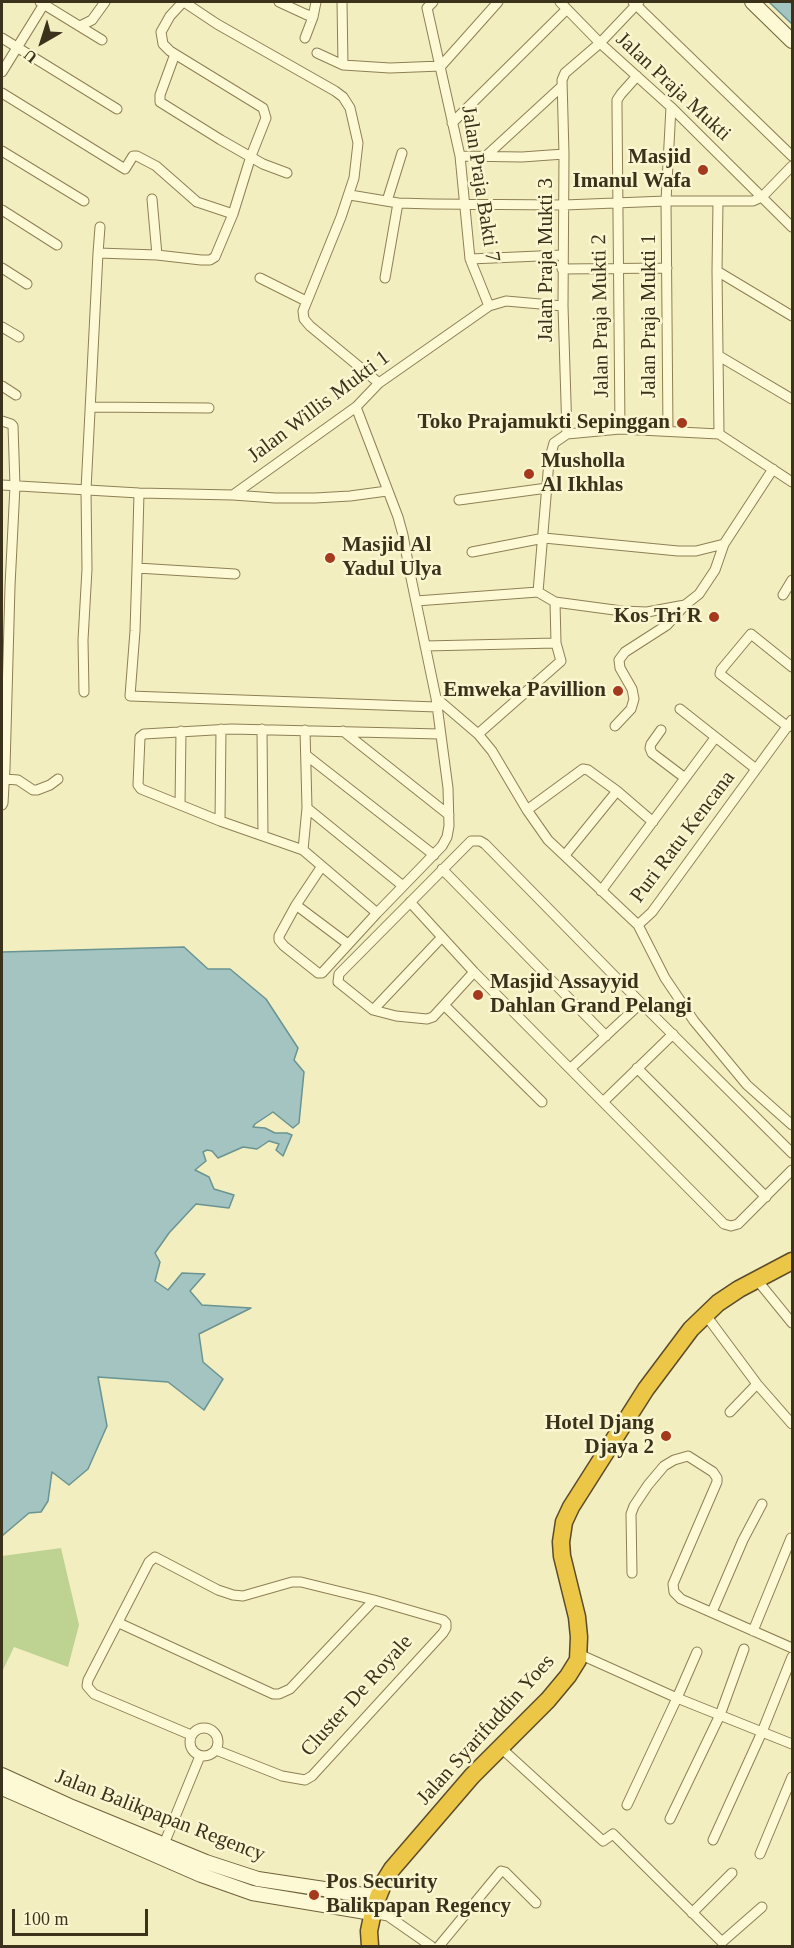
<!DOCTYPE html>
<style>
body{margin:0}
#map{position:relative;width:794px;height:1948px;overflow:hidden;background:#f3eec0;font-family:Georgia,serif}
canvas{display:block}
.frame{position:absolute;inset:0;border:3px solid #3c321c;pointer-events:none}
.north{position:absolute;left:12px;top:12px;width:60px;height:60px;-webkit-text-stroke:4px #f9f6d0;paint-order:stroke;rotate:219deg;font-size:16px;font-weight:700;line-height:24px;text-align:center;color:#3c321c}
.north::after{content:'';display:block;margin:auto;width:21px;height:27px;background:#3c321c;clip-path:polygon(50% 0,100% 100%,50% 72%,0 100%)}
.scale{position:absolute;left:12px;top:1909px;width:136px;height:27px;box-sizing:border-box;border:3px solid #3c321c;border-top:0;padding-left:8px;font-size:18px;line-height:21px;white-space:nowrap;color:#3c321c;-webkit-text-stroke:4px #f9f6d0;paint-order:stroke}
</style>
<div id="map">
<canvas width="794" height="1948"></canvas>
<div class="frame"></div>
<div class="north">U</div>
<div class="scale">100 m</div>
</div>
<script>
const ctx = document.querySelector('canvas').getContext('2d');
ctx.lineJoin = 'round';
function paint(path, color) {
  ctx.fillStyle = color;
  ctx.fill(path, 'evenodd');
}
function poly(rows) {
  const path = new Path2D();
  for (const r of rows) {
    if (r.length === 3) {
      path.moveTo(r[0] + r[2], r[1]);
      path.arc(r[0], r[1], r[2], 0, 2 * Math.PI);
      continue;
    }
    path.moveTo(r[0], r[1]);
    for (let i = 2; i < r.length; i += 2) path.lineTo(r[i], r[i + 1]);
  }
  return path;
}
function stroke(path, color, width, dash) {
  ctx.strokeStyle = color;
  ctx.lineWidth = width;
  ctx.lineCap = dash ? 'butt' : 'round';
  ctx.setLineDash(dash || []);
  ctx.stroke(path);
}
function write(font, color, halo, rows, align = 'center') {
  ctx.font = font + ' Georgia,serif';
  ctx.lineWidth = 5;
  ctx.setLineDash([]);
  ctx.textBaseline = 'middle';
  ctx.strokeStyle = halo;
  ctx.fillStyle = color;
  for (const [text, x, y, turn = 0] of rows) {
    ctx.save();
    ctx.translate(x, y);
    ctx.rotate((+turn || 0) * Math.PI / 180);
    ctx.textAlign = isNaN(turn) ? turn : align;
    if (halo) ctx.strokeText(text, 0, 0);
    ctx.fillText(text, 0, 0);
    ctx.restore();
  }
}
const green = poly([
 [61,1548,79,1625,68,1667,14,1647,2,1672,2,1556]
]);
const water = poly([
 [769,2,790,2,792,4,792,24,769,2],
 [184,947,208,969,230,969,266,999,298,1048,294,1060,304,1072,299,1123,293,1128,273,1112,255,1124,253,1127,265,1128,275,1133,287,1133,292,1135,283,1156,276,1150,279,1144,269,1141,257,1149,243,1147,218,1158,212,1151,207,1150,203,1152,206,1161,195,1170,209,1177,214,1189,234,1195,229,1208,196,1204,169,1233,155,1253,160,1262,155,1281,168,1290,182,1273,205,1274,190,1291,202,1305,251,1308,199,1334,203,1362,223,1379,204,1410,168,1382,98,1377,107,1426,88,1469,69,1485,52,1472,48,1501,41,1512,29,1513,2,1536,2,952,184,947]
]);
const street = poly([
 [40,2,102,40],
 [184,2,217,24,335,91,343,97,350,108,358,143,354,178,341,217,303,311,304,319,310,326,379,383],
 [279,2,305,14,313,17,316,2],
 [342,2,343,65,390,68,441,66,498,2],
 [433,2,427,8,460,156,470,259,489,306],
 [560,2,600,43,671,107,792,227],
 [633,2,792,156],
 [80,26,92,20,105,2],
 [2,38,117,109],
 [305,38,313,17],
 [317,53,343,65],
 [175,54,160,95,160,102,221,140,263,164,287,173],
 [2,72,44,4],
 [2,93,125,169,133,156,137,156,156,166,197,202,233,214],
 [452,123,567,9],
 [2,151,84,201],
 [460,156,522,157,564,154],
 [486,156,561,87],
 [350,195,398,203,433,204,564,205,666,201,753,201,762,197,792,166],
 [387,201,402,153],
 [718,202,717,271,719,434],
 [2,210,57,245],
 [98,253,100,227],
 [157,255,201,260,210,260,215,257,233,214,251,156,266,118,263,108,170,51,163,44,161,32,170,16,183,2],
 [470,259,562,255],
 [2,268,27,284],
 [562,269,667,268],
 [717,271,792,316],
 [260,278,306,301],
 [385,278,398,203],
 [2,327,19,337],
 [719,356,792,399],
 [2,386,16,395],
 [91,407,209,408],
 [2,421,11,424,13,426,15,486,10,586,5,768,3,803,2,805],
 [620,429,617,107,617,100,621,94,637,76],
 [668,431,666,201,671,107],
 [567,434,563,306,564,154,562,80,565,73,600,43,639,2],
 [2,485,139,493,233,495,356,407,379,383,489,306,506,301,563,306],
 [139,493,137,568,235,574],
 [233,495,275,498,315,498,350,496,387,491],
 [459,500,547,488],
 [472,552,544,538,678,551,696,551,724,544,773,469],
 [137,568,135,631,130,696,437,707],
 [538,592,549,461,554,443,567,434,620,429,719,434,792,482],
 [783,595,792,580],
 [416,601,538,592,555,602,622,611,647,612,685,605],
 [425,646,556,643],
 [84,692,83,640,87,569,86,490,98,253,157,255,152,199],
 [436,698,478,734,492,751,527,810,548,840,638,925,665,978,694,1021,747,1085,792,1125],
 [680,709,756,769],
 [615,726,631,709,634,699,632,689,620,668,619,660,625,652,667,625,685,605,699,594,715,570,724,544],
 [788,727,720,674,721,670,751,634,792,667],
 [262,729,263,836],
 [305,730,307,808,303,850,377,913],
 [661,730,651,744,650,748,652,753,685,778],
 [343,731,449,815],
 [478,734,561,661,556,643,555,602],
 [306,755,434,855],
 [5,779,18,780,33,790,37,790,50,785,58,779],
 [180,805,181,731],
 [307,808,403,886],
 [527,810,583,769,588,770,617,791],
 [220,821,221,729],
 [303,850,220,821,141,789,138,785,140,737,144,734,231,729,440,734],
 [565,855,617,791,653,822],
 [322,866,296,905,279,936,279,940,284,946,318,973,322,973,377,913,442,846,447,837,449,826,448,788,436,698,410,573,403,535,398,517,356,407],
 [442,869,606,1036],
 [601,891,715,738],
 [410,902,474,972,724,1224,731,1226,738,1224,792,1170],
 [296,905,348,944],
 [638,925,652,912,792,720],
 [444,1005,474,972],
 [373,1010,442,937],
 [571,1068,641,1003],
 [637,1068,766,1197],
 [604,1101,673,1034],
 [542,1102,444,1005,433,1017,427,1019,396,1016,373,1010,338,982,339,974,471,841,480,841,485,844,641,1003,792,1153],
 [757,1280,792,1323],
 [705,1314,757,1384,792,1424],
 [730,1412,757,1384],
 [632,1573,631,1514,634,1506,648,1485,664,1466,674,1460,688,1456,713,1472,717,1478,717,1482,673,1584,674,1592,681,1599,792,1648],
 [712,1612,743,1540,762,1504],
 [119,1623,273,1694,279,1694,290,1689,374,1600],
 [753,1631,791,1538],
 [579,1654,677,1698,792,1744],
 [204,1742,14],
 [191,1735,94,1694,87,1686,88,1680,149,1562,155,1557,218,1590,233,1595,243,1596,292,1582,301,1582,374,1600,443,1620,446,1623,446,1628,443,1633,312,1776,305,1780,282,1776,216,1750],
 [501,1748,603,1841,613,1834,722,1942,762,1907],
 [627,1805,677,1698,697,1652],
 [670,1819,720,1715,744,1649],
 [713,1840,762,1732,792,1657],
 [164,1844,200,1756],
 [760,1854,792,1777],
 [372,1913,388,1916,431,1946],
 [692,1913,732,1873],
 [439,1946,501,1871,505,1872,536,1903]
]);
const secondary = poly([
 [752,2,792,41],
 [2,1775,72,1807,206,1862,258,1879,377,1897],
 [2,1788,201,1875,252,1893,372,1913]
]);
const highway = poly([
 [370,1946,369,1931,374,1907,384,1882,392,1869,472,1776,548,1700,568,1676,578,1660,579,1637,577,1617,562,1556,561,1542,564,1522,571,1507,646,1389,691,1329,718,1303,739,1289,792,1261]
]);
const markers = [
 [703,170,6,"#a4391e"],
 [682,423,6,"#a4391e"],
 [529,474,6,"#a4391e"],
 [330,558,6,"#a4391e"],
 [714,617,6,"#a4391e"],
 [618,691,6,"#a4391e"],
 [478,995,6,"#a4391e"],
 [666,1436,6,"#a4391e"],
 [314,1895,6,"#a4391e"]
];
const streetNames = [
 ["Jalan Praja Mukti",673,87,43],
 ["Jalan Praja Bakti 7",480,184,81],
 ["Jalan Praja Mukti 3",546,260,-90],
 ["Jalan Praja Mukti 2",601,316,-91],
 ["Jalan Praja Mukti 1",649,316,-90],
 ["Jalan Willis Mukti 1",319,407,-37],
 ["Puri Ratu Kencana",683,837,-53],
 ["Cluster De Royale",357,1696,-48],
 ["Jalan Syarifuddin Yoes",486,1730,-48],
 ["Jalan Balikpapan Regency",160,1816,21]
];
const poiNames = [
 ["Masjid",691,158],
 ["Imanul Wafa",691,182],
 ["Toko Prajamukti Sepinggan",670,423],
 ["Musholla",541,462,"left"],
 ["Al Ikhlas",541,486,"left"],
 ["Masjid Al",342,546,"left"],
 ["Yadul Ulya",342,570,"left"],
 ["Kos Tri R",702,617],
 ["Emweka Pavillion",606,691],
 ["Masjid Assayyid",490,983,"left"],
 ["Dahlan Grand Pelangi",490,1007,"left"],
 ["Hotel Djang",654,1424],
 ["Djaya 2",654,1448],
 ["Pos Security",326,1883,"left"],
 ["Balikpapan Regency",326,1907,"left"]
];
paint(green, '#bed292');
paint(water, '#a3c4c1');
stroke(water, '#699492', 1.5);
stroke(street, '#8e7f55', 11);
stroke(secondary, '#706039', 16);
stroke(highway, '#5b4b2a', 19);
stroke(street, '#fdf9d4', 9);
stroke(secondary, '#fdf9d4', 14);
stroke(highway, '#ecc646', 16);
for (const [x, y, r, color] of markers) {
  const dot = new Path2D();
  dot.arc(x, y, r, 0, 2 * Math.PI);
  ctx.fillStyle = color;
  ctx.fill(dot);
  stroke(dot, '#f9f6d0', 2);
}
write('21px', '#3c321c', '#f9f6d0', streetNames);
write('bold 21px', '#3c321c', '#f9f6d0', poiNames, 'right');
</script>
